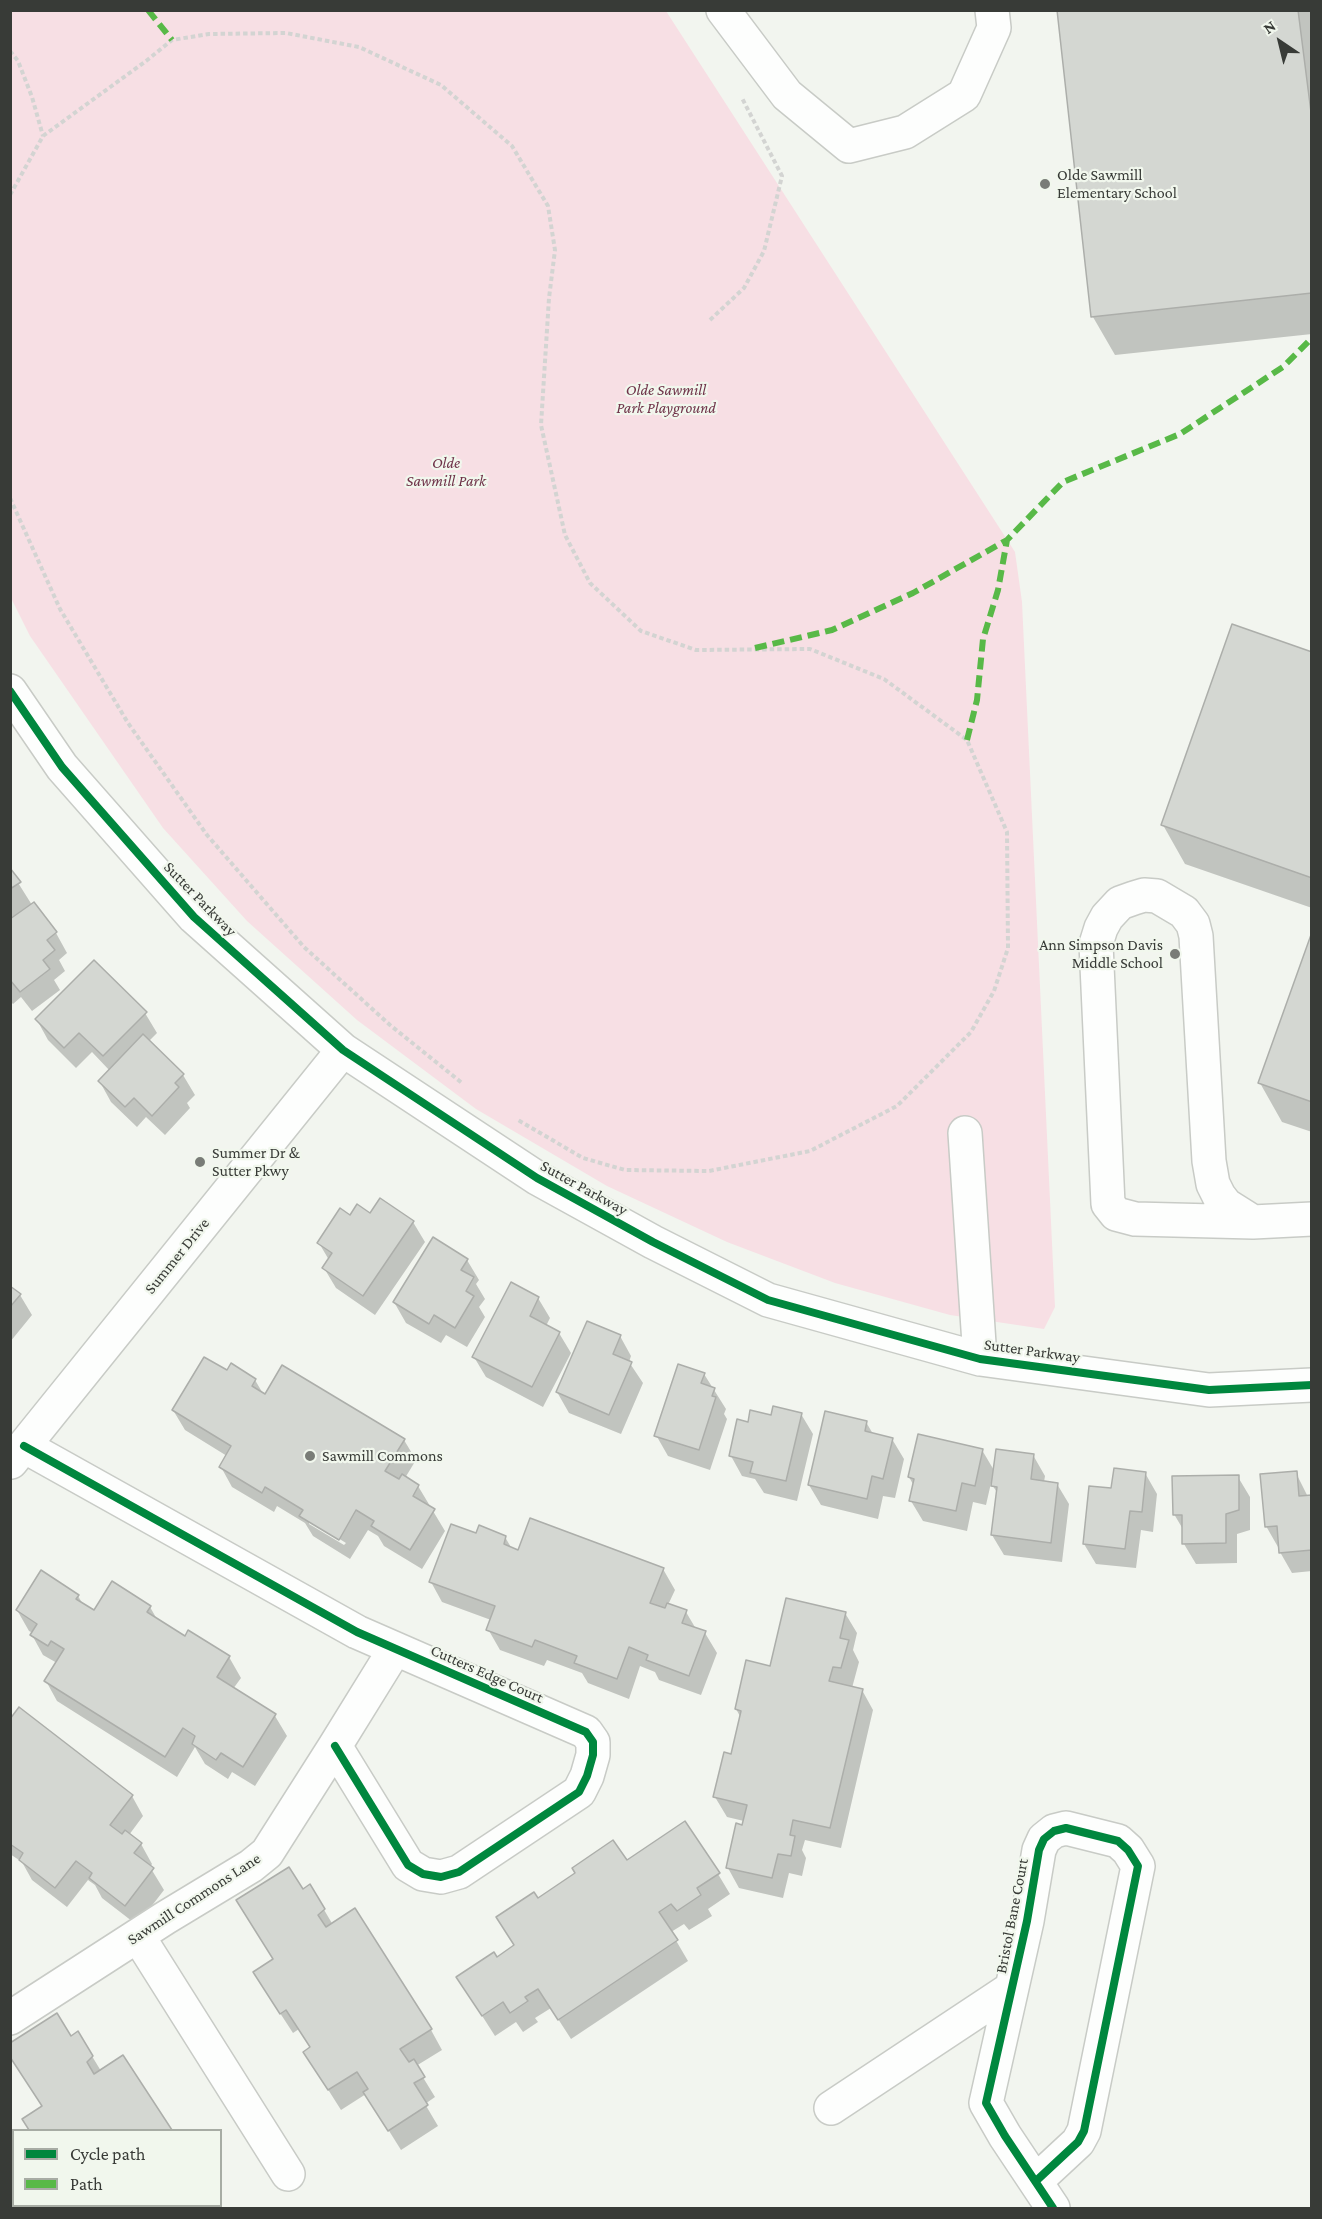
<!DOCTYPE html>
<style>
body{margin:0}
#map{position:relative;width:1322px;height:2219px;overflow:hidden;background:#f2f5ef;font-family:"Crimson Pro",serif}
canvas{display:block}
.frame{position:absolute;inset:0;border:12px solid #383b37;pointer-events:none}
.legend{position:absolute;left:12px;top:2129px;width:210px;height:78px;box-sizing:border-box;background:#f1f7ed;border:2px solid #a7aca4;margin:0;padding:8px 10px;list-style:none;font-size:18px;color:#383b37}
.legend li{display:flex;align-items:center;gap:12px;height:30px}
.legend b{width:30px;border:2px solid #a7aca4}
.north{position:absolute;left:1250px;top:12px;width:60px;height:60px;-webkit-text-stroke:4px #f1f7ed;paint-order:stroke;rotate:325deg;font-size:16px;font-weight:700;line-height:24px;text-align:center;color:#383b37}
.north::after{content:'';display:block;margin:auto;width:21px;height:27px;background:#383b37;clip-path:polygon(50% 0,100% 100%,50% 72%,0 100%)}
</style>
<div id="map">
<canvas width="1322" height="2219"></canvas>
<div class="frame"></div>
<ul class="legend">
<li><b style="height:8px;background:#00873e"></b>Cycle path</li>
<li><b style="height:8px;background:#58b947"></b>Path</li>
</ul>
<div class="north">N</div>
</div>
<script>
const ctx = document.querySelector('canvas').getContext('2d');
ctx.lineJoin = 'round';
function paint(path, color) {
  ctx.fillStyle = color;
  ctx.fill(path, 'evenodd');
}
function poly(rows) {
  const path = new Path2D();
  for (const r of rows) {
    path.moveTo(r[0], r[1]);
    for (let i = 2; i < r.length; i += 2) path.lineTo(r[i], r[i + 1]);
  }
  return path;
}
function stroke(path, color, width, dash) {
  ctx.strokeStyle = color;
  ctx.lineWidth = width;
  ctx.lineCap = dash ? 'butt' : 'round';
  ctx.setLineDash(dash || []);
  ctx.stroke(path);
}
function write(font, color, halo, rows, align = 'center') {
  ctx.font = font + ' "Crimson Pro",serif';
  ctx.lineWidth = 4.5;
  ctx.setLineDash([]);
  ctx.textBaseline = 'middle';
  ctx.strokeStyle = halo;
  ctx.fillStyle = color;
  for (const [text, x, y, turn = 0] of rows) {
    ctx.save();
    ctx.translate(x, y);
    ctx.rotate((+turn || 0) * Math.PI / 180);
    ctx.textAlign = isNaN(turn) ? turn : align;
    if (halo) ctx.strokeText(text, 0, 0);
    ctx.fillText(text, 0, 0);
    ctx.restore();
  }
}
const green = poly([
 [10,11,666,11,1015,552,1022,602,1055,1307,1044,1329,950,1315,835,1283,727,1242,607,1186,476,1109,357,1020,247,921,163,828,30,636,11,598]
]);
const shadow = poly([
 [1059,10,1312,10,1312,334,1115,355,1093,317],
 [1312,653,1312,908,1185,864,1163,825],
 [10,870,32,905,56,933,67,953,59,960,65,971,54,980,60,990,32,1011,21,997,13,1004,10,1001],
 [1312,937,1312,1132,1282,1122,1260,1083],
 [145,1013,157,1033,148,1042,183,1075,195,1095,187,1103,190,1108,165,1135,146,1117,137,1127,111,1102,100,1082,110,1071,92,1052,76,1068,48,1040,37,1020],
 [370,1215,413,1222,425,1242,375,1315,336,1288,324,1268,329,1260,319,1243,350,1217],
 [467,1260,479,1280,476,1284,485,1299,479,1307,485,1317,467,1347,446,1335,441,1343,406,1323,394,1302],
 [10,1288,20,1295,32,1315,10,1342],
 [538,1298,550,1318,546,1326,559,1333,571,1353,543,1407,486,1377,474,1357],
 [620,1336,631,1356,629,1362,643,1383,621,1434,569,1413,557,1392],
 [227,1373,255,1380,265,1397,404,1440,416,1460,405,1478,418,1486,445,1531,422,1569,384,1546,378,1536,368,1530,350,1559,313,1536,305,1523,277,1506,274,1512,232,1487,221,1467,227,1456,185,1430,173,1410],
 [309,1520,346,1543,344,1545,309,1524],
 [704,1374,726,1409,724,1414,727,1419,710,1470,668,1456,656,1435],
 [801,1414,813,1434,797,1501,764,1493,755,1479,742,1476,731,1456,749,1424,772,1417],
 [866,1422,873,1434,892,1439,904,1459,895,1498,883,1496,878,1519,821,1505,809,1485],
 [982,1450,995,1472,1033,1455,1045,1476,1044,1482,1057,1484,1069,1504,1062,1562,1004,1555,992,1535,998,1494,991,1483,986,1505,973,1502,967,1531,923,1521,911,1501,914,1486,909,1477],
 [1145,1473,1157,1494,1153,1532,1141,1530,1136,1568,1096,1564,1084,1544,1113,1490],
 [1296,1473,1308,1497,1312,1496,1312,1571,1292,1573,1280,1552,1280,1546,1278,1547,1266,1526],
 [1238,1477,1250,1497,1250,1530,1237,1534,1237,1563,1196,1564,1184,1544,1184,1531,1174,1514],
 [477,1535,505,1537,512,1549,519,1552,663,1569,675,1590,668,1605,686,1612,696,1629,705,1633,717,1653,701,1695,659,1680,655,1672,640,1666,629,1699,588,1683,582,1673,547,1660,544,1666,500,1650,488,1629,491,1620,442,1602,431,1582],
 [41,1572,78,1596,84,1606,94,1612,150,1607,158,1621,185,1638,229,1657,241,1678,233,1689,275,1716,287,1736,255,1786,232,1772,228,1779,205,1764,195,1747,177,1777,57,1701,46,1681,57,1663,43,1655,32,1635,33,1633,29,1631,17,1610],
 [845,1613,857,1633,853,1650,859,1662,852,1688,862,1690,873,1710,841,1848,805,1840,802,1850,806,1858,802,1876,789,1873,783,1898,739,1888,728,1868,744,1821,727,1817,715,1797,732,1755,741,1718,736,1709,771,1668],
 [10,1722,132,1796,143,1816,129,1835,141,1844,152,1864,150,1867,164,1890,137,1925,102,1898,95,1885,88,1880,67,1907,32,1880,22,1862,10,1854],
 [718,1874,730,1894,708,1909,712,1916,689,1930,684,1924,671,1932,688,1961,571,2039,551,2008,535,2018,538,2022,523,2032,516,2022,495,2036,458,1978,497,1959,515,1946,538,1900],
 [310,1886,333,1925,431,2030,442,2050,416,2066,435,2097,425,2104,438,2126,401,2150,366,2094,341,2110,317,2072,311,2048,299,2029,293,2033,267,1993,275,1960,303,1891],
 [78,2033,101,2071,122,2057,171,2130,30,2130,24,2120,43,2108,71,2038],
 [78,2206,197,2206,192,2208,80,2208]
]);
const building = poly([
 [1057,10,1298,10,1312,120,1312,293,1091,317,1057,10],
 [1232,624,1312,652,1312,878,1161,825,1232,624],
 [10,868,21,882,10,889,10,868],
 [34,902,57,932,47,940,55,950,43,960,50,969,20,992,10,980,10,919,34,902],
 [1312,932,1312,1102,1258,1083,1312,932],
 [94,960,147,1012,103,1056,79,1033,64,1048,35,1019,94,960],
 [143,1034,184,1074,175,1083,179,1087,152,1116,134,1098,125,1107,98,1081,143,1034],
 [380,1198,414,1221,363,1296,322,1268,332,1253,317,1243,340,1208,350,1215,357,1204,370,1213,380,1198],
 [433,1237,468,1259,461,1270,474,1277,466,1291,474,1296,455,1328,434,1315,429,1324,393,1302,433,1237],
 [511,1282,539,1297,530,1316,560,1332,532,1387,472,1357,511,1282],
 [10,1286,21,1294,10,1307,10,1286],
 [587,1321,621,1335,613,1354,632,1362,609,1415,556,1392,587,1321],
 [204,1357,227,1370,231,1363,256,1379,252,1386,265,1394,282,1365,405,1439,385,1471,399,1479,402,1474,419,1485,413,1496,435,1509,410,1550,371,1526,374,1521,356,1510,339,1540,299,1516,303,1510,265,1487,262,1493,219,1467,231,1446,172,1410,204,1357],
 [678,1364,705,1373,701,1383,715,1388,712,1396,716,1397,699,1450,654,1436,678,1364],
 [773,1406,802,1413,786,1481,750,1473,753,1462,729,1456,737,1419,748,1422,750,1410,771,1415,773,1406],
 [825,1411,867,1421,865,1431,893,1438,883,1479,872,1476,867,1499,808,1485,825,1411],
 [918,1434,983,1449,975,1486,962,1483,956,1511,909,1501,914,1479,908,1477,918,1434],
 [996,1449,1034,1454,1031,1479,1058,1483,1051,1543,991,1535,997,1487,991,1486,996,1449],
 [1114,1468,1146,1472,1142,1512,1130,1511,1125,1549,1083,1544,1089,1486,1111,1488,1114,1468],
 [1297,1471,1299,1496,1312,1495,1312,1550,1279,1553,1277,1526,1265,1527,1260,1474,1297,1471],
 [1239,1475,1239,1510,1226,1514,1226,1543,1182,1544,1182,1515,1173,1515,1172,1476,1239,1475],
 [530,1518,664,1568,650,1603,665,1608,667,1603,687,1610,682,1623,706,1631,689,1676,646,1660,648,1655,629,1647,617,1679,574,1663,577,1656,535,1640,532,1647,486,1630,495,1606,429,1582,451,1524,476,1533,479,1525,506,1536,504,1544,518,1550,530,1518],
 [41,1570,79,1595,76,1599,94,1610,112,1581,151,1606,147,1612,185,1636,188,1630,230,1656,217,1677,276,1714,243,1767,221,1753,216,1760,192,1744,195,1736,183,1728,165,1757,44,1681,64,1649,51,1641,48,1646,30,1635,37,1624,16,1610,41,1570],
 [786,1598,846,1612,840,1638,849,1640,841,1668,833,1667,829,1681,863,1689,830,1828,793,1820,790,1835,795,1836,791,1856,778,1854,772,1878,726,1868,736,1823,742,1825,747,1805,713,1797,724,1752,731,1754,741,1711,735,1709,746,1660,770,1666,786,1598],
 [19,1707,133,1795,110,1825,122,1834,125,1830,142,1843,134,1853,154,1868,125,1906,89,1878,92,1873,76,1861,55,1888,19,1860,23,1853,10,1844,10,1719,19,1707],
 [685,1821,720,1873,697,1888,701,1895,677,1911,671,1904,659,1912,678,1940,558,2020,538,1989,525,1997,528,2001,510,2013,503,2002,482,2016,456,1977,494,1952,497,1957,514,1945,496,1917,534,1892,538,1898,575,1873,572,1868,613,1840,627,1860,685,1821],
 [289,1867,303,1889,310,1884,325,1909,318,1915,326,1927,355,1908,432,2029,400,2049,409,2062,414,2059,425,2077,414,2083,428,2105,388,2131,363,2092,368,2089,357,2072,328,2090,303,2052,310,2047,286,2010,280,2014,253,1972,273,1959,236,1900,289,1867],
 [57,2013,71,2036,78,2031,93,2056,87,2062,94,2074,123,2055,172,2130,29,2130,22,2119,42,2106,10,2057,10,2043,57,2013],
 [10,2184,14,2189,14,2206,25,2206,27,2208,10,2208,10,2184],
 [77,2206,176,2206,178,2208,183,2206,185,2208,79,2208,77,2206]
]);
const path = poly([
 [10,51,18,61,32,97,43,136],
 [10,195,43,136,146,61,172,40,209,34,286,33,359,47,441,85,512,146,548,206,555,250,549,298,541,425,565,535,590,583,641,631,696,650,810,649,884,679,967,740,1007,832,1008,948,994,991,971,1032,897,1106,810,1151,709,1171,625,1170,583,1158,518,1120],
 [710,320,744,288,764,251,782,176,742,98],
 [10,498,60,609,128,723,207,835,304,947,390,1025,462,1083]
]);
const minor = poly([
 [723,10,787,95,849,146,905,132,964,95,994,28,992,10],
 [10,691,62,767,194,917,343,1050,537,1178,653,1242,768,1300,980,1359,1209,1390,1312,1385],
 [965,1133,980,1359],
 [1253,1222,1226,1205,1219,1196,1213,1184,1209,1161,1196,936,1193,924,1184,912,1157,896,1144,895,1134,898,1120,903,1107,917,1101,928,1096,944,1108,1204,1116,1214,1135,1219,1253,1222,1312,1219],
 [24,1446,357,1632,586,1732,593,1742,593,1755,587,1776,579,1792,459,1872,441,1877,423,1874,408,1865,335,1746],
 [11,1462,343,1050],
 [138,1936,288,2174],
 [10,2018,165,1918,251,1866,267,1853,335,1746,395,1649],
 [831,2108,1012,1988],
 [1036,2181,1078,2142,1084,2131,1138,1866,1128,1850,1118,1841,1066,1828,1054,1831,1044,1839,1039,1850,1027,1921,986,2103,1005,2136,1053,2208]
]);
const quiet = poly([
 [148,10,172,40],
 [755,648,832,630,913,593,1007,540],
 [967,740,977,700,983,639,998,590,1007,540,1063,482,1180,434,1283,367,1312,338]
]);
const cycleway = poly([
 [10,691,62,767,194,917,343,1050,537,1178,653,1242,768,1300,980,1359,1209,1390,1312,1385],
 [24,1446,357,1632,586,1732,593,1742,593,1755,587,1776,579,1792,459,1872,441,1877,423,1874,408,1865,335,1746],
 [1036,2181,1078,2142,1084,2131,1138,1866,1128,1850,1118,1841,1066,1828,1054,1831,1044,1839,1039,1850,1027,1921,986,2103,1005,2136,1053,2208]
]);
const markers = [
 [1045,184,6,"#797c77"],
 [1175,954,6,"#797c77"],
 [200,1162,6,"#797c77"],
 [310,1456,6,"#797c77"]
];
const poiNames = [
 ["Olde Sawmill",1057,175],
 ["Elementary School",1057,193],
 ["Ann Simpson Davis",1163,945,"right"],
 ["Middle School",1163,963,"right"],
 ["Summer Dr &",212,1153],
 ["Sutter Pkwy",212,1171],
 ["Sawmill Commons",322,1456]
];
const parkNames = [
 ["Olde Sawmill",666,390],
 ["Park Playground",666,408],
 ["Olde",446,463],
 ["Sawmill Park",446,481]
];
const streetNames = [
 ["Sutter Parkway",200,899,46],
 ["Sutter Parkway",584,1188,29],
 ["Summer Drive",177,1256,-51],
 ["Sutter Parkway",1032,1351,8],
 ["Cutters Edge Court",487,1674,24],
 ["Sawmill Commons Lane",194,1899,-33],
 ["Bristol Bane Court",1012,1916,-79]
];
paint(green, '#f7dfe4');
paint(shadow, '#0003');
paint(building, '#d4d7d2');
stroke(building, '#acaeaa', 1.5);
stroke(minor, '#c8cbc6', 36);
stroke(path, '#d3d4d2', 4, [4.5, 3]);
stroke(minor, '#fdfefd', 33);
stroke(quiet, '#58b947', 6, [12, 6]);
stroke(cycleway, '#00873e', 8);
for (const [x, y, r, color] of markers) {
  const dot = new Path2D();
  dot.arc(x, y, r, 0, 2 * Math.PI);
  ctx.fillStyle = color;
  ctx.fill(dot);
  stroke(dot, '#f1f7ed', 2);
}
write('16px', '#383b37', '#f1f7ed', poiNames, 'left');
write('italic 16px', '#6f3349', '#f1f7ed', parkNames);
write('16px', '#383b37', '#f1f7ed', streetNames);
</script>
